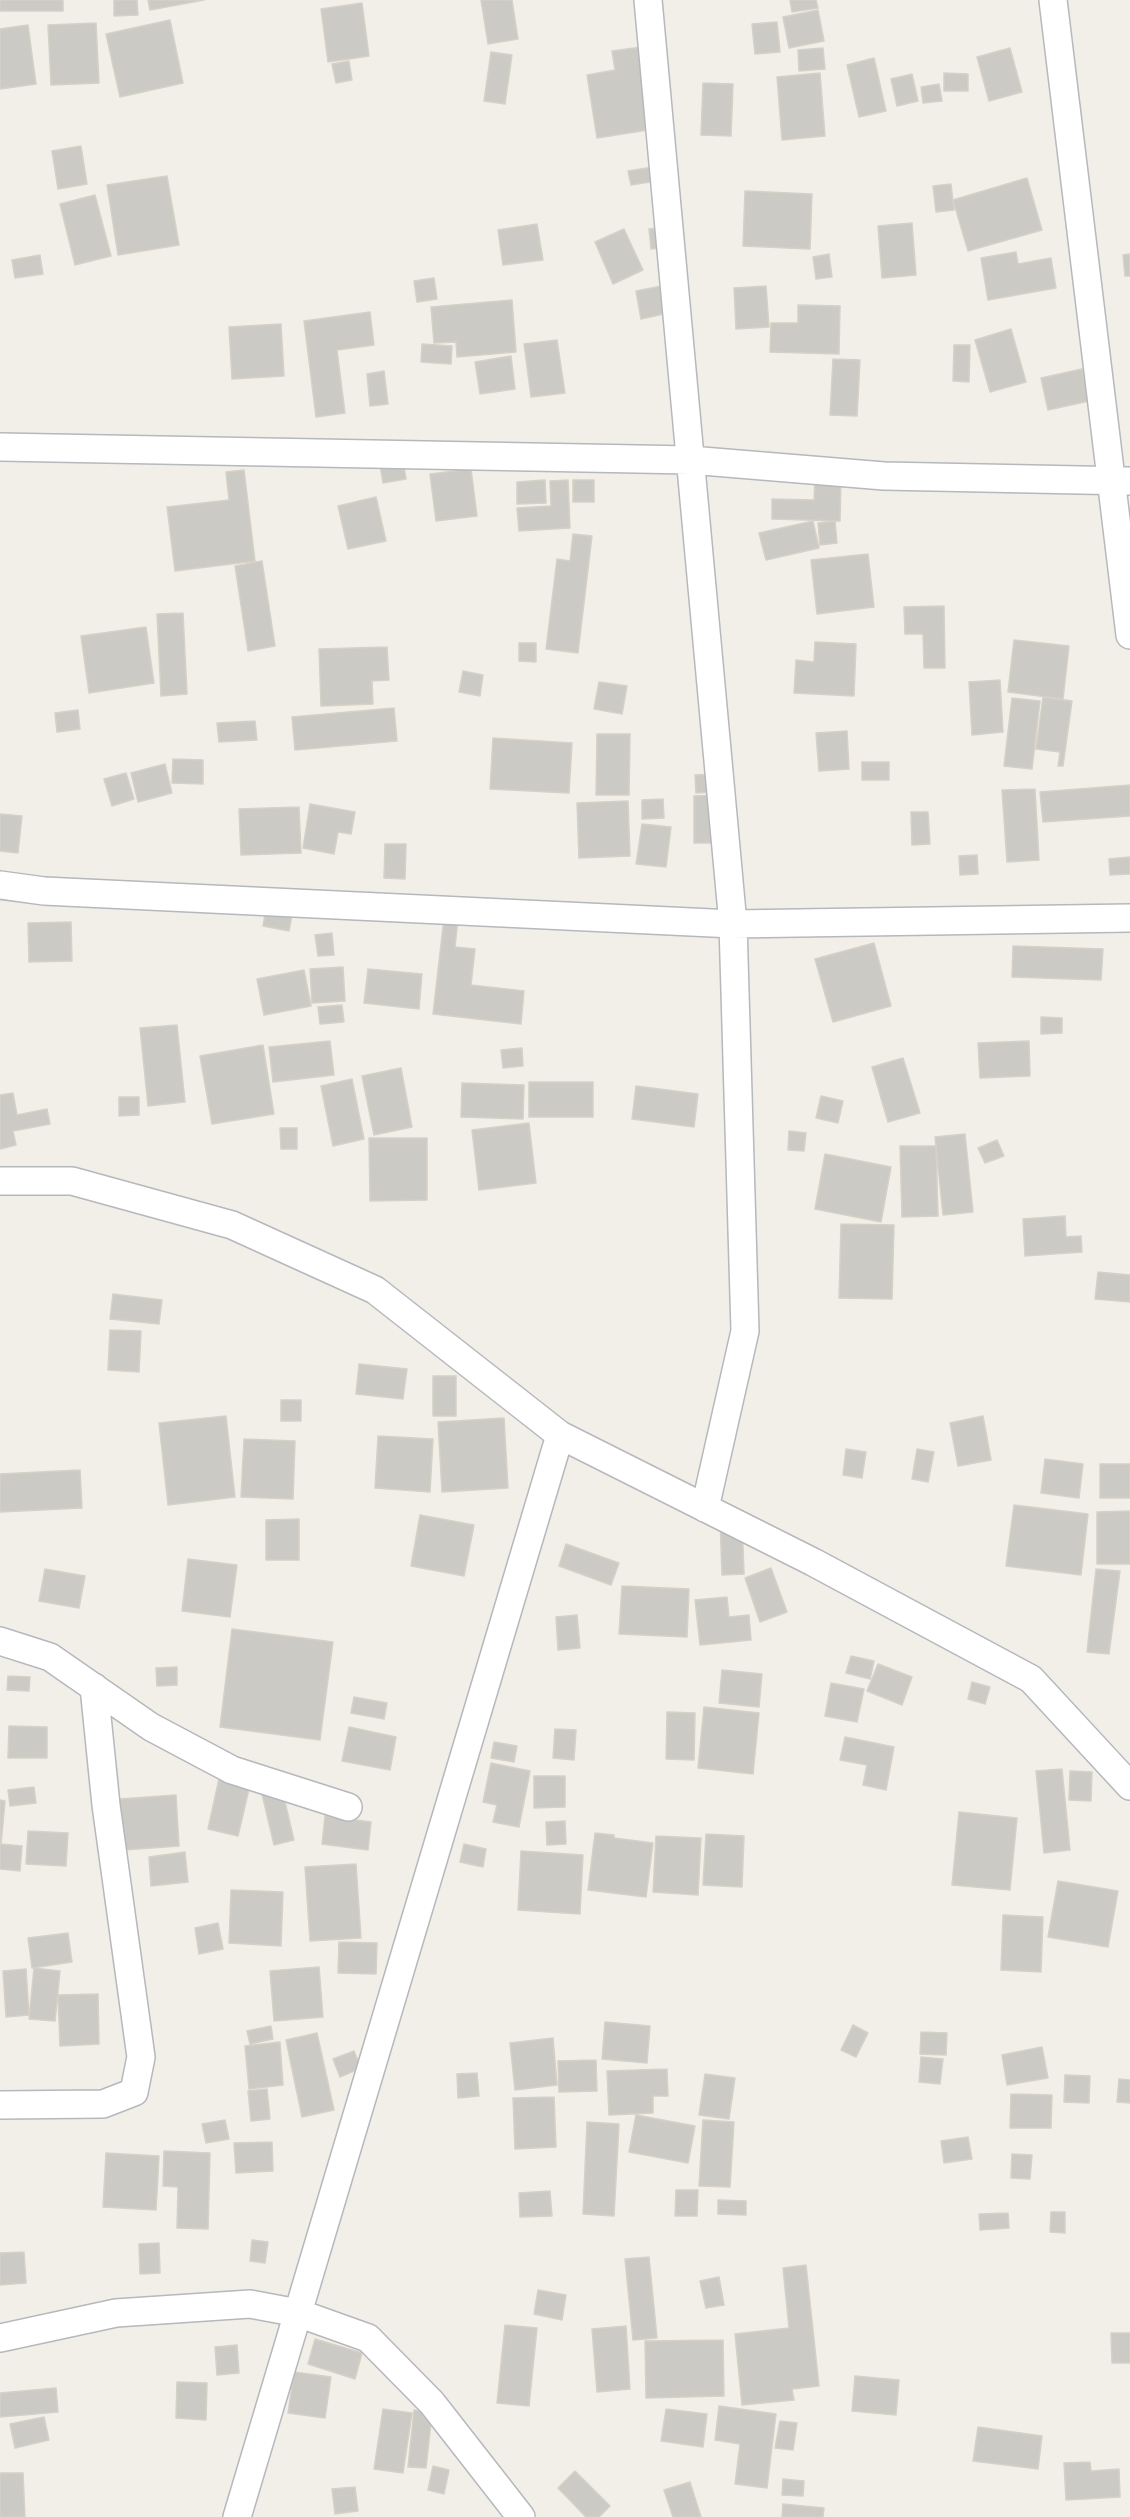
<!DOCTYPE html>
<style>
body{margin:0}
canvas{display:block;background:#f1efe8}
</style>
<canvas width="1130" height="2517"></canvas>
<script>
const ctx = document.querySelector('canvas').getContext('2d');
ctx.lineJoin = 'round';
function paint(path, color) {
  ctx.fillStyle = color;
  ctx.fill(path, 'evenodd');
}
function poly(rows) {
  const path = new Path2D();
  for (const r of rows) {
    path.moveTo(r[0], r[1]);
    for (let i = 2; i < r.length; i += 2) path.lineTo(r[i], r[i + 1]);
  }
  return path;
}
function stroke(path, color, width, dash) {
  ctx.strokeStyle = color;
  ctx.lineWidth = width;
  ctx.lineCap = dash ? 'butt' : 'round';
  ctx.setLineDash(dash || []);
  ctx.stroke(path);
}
const building = poly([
 [0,0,63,0,63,11,0,11,0,0],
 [114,0,137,0,138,15,114,16,114,0],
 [148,0,204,0,150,10,148,0],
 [481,0,512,0,518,39,488,44,481,0],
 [790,0,816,0,818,8,792,12,790,0],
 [362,3,369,56,328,62,321,9,362,3],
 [818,10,824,41,789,48,783,17,818,10],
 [170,20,183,83,120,97,106,34,170,20],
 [777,22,780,52,755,54,752,24,777,22],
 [96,23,99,83,51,85,48,25,96,23],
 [28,25,36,84,0,89,0,29,28,25],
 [642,47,654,129,597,138,587,75,615,70,612,51,642,47],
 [823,48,825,69,799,71,798,50,823,48],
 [1010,48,1022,92,989,101,977,57,1010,48],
 [491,52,512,55,505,104,484,101,491,52],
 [874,58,886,111,859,117,847,65,874,58],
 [349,61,352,80,336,83,332,64,349,61],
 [820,73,825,136,782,140,777,77,820,73],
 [944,73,968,74,968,91,944,91,944,73],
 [912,74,918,101,897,106,891,79,912,74],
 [703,83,733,84,731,136,701,135,703,83],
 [939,84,942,101,923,103,921,87,939,84],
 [81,146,87,184,58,189,52,151,81,146],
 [660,166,662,180,631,185,628,171,660,166],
 [167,176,179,245,118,255,107,185,167,176],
 [1027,178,1042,230,968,251,953,200,1027,178],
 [951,184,954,210,936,212,933,186,951,184],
 [745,191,812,194,810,249,743,246,745,191],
 [95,195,111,256,75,265,60,204,95,195],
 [912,223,916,275,882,278,878,226,912,223],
 [537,224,543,260,503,265,498,230,537,224],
 [667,227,669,247,651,249,649,229,667,227],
 [624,229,643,270,613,284,595,242,624,229],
 [1016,252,1018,264,1051,258,1056,288,988,300,981,258,1016,252],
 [829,254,832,277,816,279,813,257,829,254],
 [1130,254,1130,276,1125,276,1123,255,1130,254],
 [40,255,43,274,15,278,12,260,40,255],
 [434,278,437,299,417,302,414,281,434,278],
 [672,284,677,311,641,319,636,291,672,284],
 [766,286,769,327,736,329,734,288,766,286],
 [512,300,516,352,457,357,456,342,434,343,431,307,512,300],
 [798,305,840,306,839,354,770,352,771,323,798,323,798,305],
 [370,312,374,345,337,350,345,413,316,417,304,321,370,312],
 [281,324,284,376,232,379,229,327,281,324],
 [1011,329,1026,382,990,392,975,340,1011,329],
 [557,340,565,393,531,397,524,344,557,340],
 [422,344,452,346,451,364,421,362,422,344],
 [954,345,970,345,969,382,953,381,954,345],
 [511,356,515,389,480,394,475,362,511,356],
 [833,359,860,360,857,416,830,415,833,359],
 [1082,369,1089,401,1048,410,1041,378,1082,369],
 [384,371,388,404,370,406,367,374,384,371],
 [403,461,406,479,383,483,380,465,403,461],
 [471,469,477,516,436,521,430,474,471,469],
 [244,470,255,561,175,571,167,507,229,500,226,472,244,470],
 [815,478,841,478,840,521,772,519,772,499,814,500,815,478],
 [545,480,546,503,517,504,517,482,545,480],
 [568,480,570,528,519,531,517,508,551,506,550,481,568,480],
 [573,480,594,480,594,502,573,502,573,480],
 [376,497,386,541,348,549,338,506,376,497],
 [813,521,819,548,766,560,759,533,813,521],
 [835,521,837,543,820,545,818,523,835,521],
 [573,534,592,536,578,653,546,649,557,559,570,561,573,534],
 [868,554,874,607,817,614,811,560,868,554],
 [262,561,275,646,248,651,235,566,262,561],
 [944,606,945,668,924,668,923,634,905,634,904,607,944,606],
 [183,613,187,694,161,696,157,614,183,613],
 [146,627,154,683,89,693,81,636,146,627],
 [1014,640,1069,646,1063,699,1008,692,1014,640],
 [815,642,856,644,854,696,794,693,796,660,814,662,815,642],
 [519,643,536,643,536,662,519,661,519,643],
 [387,647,389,680,372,681,373,704,321,706,319,649,387,647],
 [463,671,483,675,480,696,459,692,463,671],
 [1000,680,1003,732,972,735,969,682,1000,680],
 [599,682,627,686,622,714,594,709,599,682],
 [1043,697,1072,701,1063,766,1058,766,1060,752,1036,749,1043,697],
 [1012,698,1040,701,1032,769,1004,766,1012,698],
 [394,708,397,741,295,750,292,717,394,708],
 [78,710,80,729,57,732,55,713,78,710],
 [255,721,257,740,219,742,217,723,255,721],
 [847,731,849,769,819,771,816,733,847,731],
 [597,734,630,734,629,795,596,795,597,734],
 [493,738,572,743,569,793,490,789,493,738],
 [173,759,203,760,203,784,172,783,173,759],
 [862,762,889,762,889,780,862,780,862,762],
 [165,764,172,793,138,802,131,773,165,764],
 [126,773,134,799,112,806,104,779,126,773],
 [715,774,716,792,696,793,695,775,715,774],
 [1130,785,1130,816,1043,822,1040,792,1130,785],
 [1035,789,1039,860,1007,862,1002,790,1035,789],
 [721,795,722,843,694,843,694,796,721,795],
 [663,799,664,818,642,819,642,800,663,799],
 [628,801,630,856,579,858,577,803,628,801],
 [310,804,355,812,351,834,338,832,334,854,303,848,310,804],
 [299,807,301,853,241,855,239,809,299,807],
 [911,812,928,812,930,844,912,845,911,812],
 [0,814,22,816,18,853,0,851,0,814],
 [642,824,671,827,666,867,636,864,642,824],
 [385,844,406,844,405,879,384,878,385,844],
 [977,855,978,874,960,875,959,856,977,855],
 [1130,857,1130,874,1110,875,1109,859,1130,857],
 [266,909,292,915,289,931,263,926,266,909],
 [444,918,458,919,455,947,475,949,471,985,524,991,521,1024,433,1014,444,918],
 [71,922,72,961,29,962,28,923,71,922],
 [332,933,334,955,318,956,315,935,332,933],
 [874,943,891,1006,833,1022,815,959,874,943],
 [1013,946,1103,949,1101,980,1012,977,1013,946],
 [343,967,345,1001,312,1003,310,969,343,967],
 [368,969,422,974,419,1009,364,1003,368,969],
 [304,970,311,1006,264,1015,257,979,304,970],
 [342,1005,344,1022,320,1024,318,1007,342,1005],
 [1041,1017,1062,1018,1062,1033,1041,1034,1041,1017],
 [177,1025,185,1102,148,1106,140,1028,177,1025],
 [330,1041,334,1075,273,1082,269,1047,330,1041],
 [1029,1041,1030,1076,980,1078,978,1043,1029,1041],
 [263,1045,274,1114,212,1124,200,1056,263,1045],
 [522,1048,523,1066,503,1068,501,1050,522,1048],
 [903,1058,920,1113,888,1122,872,1067,903,1058],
 [401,1068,412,1127,374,1135,362,1076,401,1068],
 [352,1079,364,1139,333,1146,321,1086,352,1079],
 [529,1082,593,1082,593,1117,529,1117,529,1082],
 [462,1083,524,1085,523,1119,461,1117,462,1083],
 [636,1086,698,1094,694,1127,632,1119,636,1086],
 [13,1093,17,1115,47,1109,50,1124,13,1131,16,1145,0,1149,0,1095,13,1093],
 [821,1096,843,1101,838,1123,816,1118,821,1096],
 [119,1097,139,1097,139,1115,119,1116,119,1097],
 [529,1123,536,1183,479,1190,472,1130,529,1123],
 [280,1128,297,1128,297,1149,281,1149,280,1128],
 [789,1131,806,1133,804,1151,788,1150,789,1131],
 [965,1134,973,1212,943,1215,935,1137,965,1134],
 [369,1138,427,1138,427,1200,370,1201,369,1138],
 [997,1140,1004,1156,985,1163,978,1148,997,1140],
 [900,1146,936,1146,938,1216,902,1217,900,1146],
 [825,1154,891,1167,881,1222,815,1209,825,1154],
 [1065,1216,1066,1237,1081,1236,1082,1252,1025,1256,1023,1219,1065,1216],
 [841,1224,894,1225,892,1299,839,1298,841,1224],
 [1098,1272,1130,1275,1130,1302,1095,1299,1098,1272],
 [113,1294,162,1300,159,1324,110,1319,113,1294],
 [110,1330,141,1331,139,1372,108,1370,110,1330],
 [359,1364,407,1369,403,1399,356,1394,359,1364],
 [433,1376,456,1376,456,1416,433,1416,433,1376],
 [281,1400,301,1400,301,1421,281,1421,281,1400],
 [226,1416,235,1497,168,1505,159,1423,226,1416],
 [983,1416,991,1460,958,1466,950,1423,983,1416],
 [504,1418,508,1488,442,1492,438,1422,504,1418],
 [378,1436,433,1439,430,1492,375,1488,378,1436],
 [244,1439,295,1441,293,1499,241,1497,244,1439],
 [846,1449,866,1452,862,1478,843,1475,846,1449],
 [917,1449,934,1452,928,1482,912,1479,917,1449],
 [1045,1459,1083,1464,1079,1498,1041,1493,1045,1459],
 [1100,1464,1130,1464,1130,1498,1100,1498,1100,1464],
 [80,1470,82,1508,0,1512,0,1474,80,1470],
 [1014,1505,1088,1514,1081,1575,1006,1566,1014,1505],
 [1130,1511,1130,1564,1097,1564,1097,1512,1130,1511],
 [420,1515,474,1525,464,1576,411,1566,420,1515],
 [742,1518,744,1574,722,1575,720,1519,742,1518],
 [299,1519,299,1560,266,1560,266,1520,299,1519],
 [566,1544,619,1563,611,1585,559,1566,566,1544],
 [188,1559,237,1565,230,1617,182,1611,188,1559],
 [771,1568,787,1612,760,1622,745,1578,771,1568],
 [45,1569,85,1576,79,1608,39,1601,45,1569],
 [1096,1569,1120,1571,1109,1654,1087,1652,1096,1569],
 [622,1586,689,1589,687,1637,619,1634,622,1586],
 [727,1597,729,1617,749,1615,751,1640,700,1645,695,1600,727,1597],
 [577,1615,580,1648,558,1650,556,1617,577,1615],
 [232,1629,333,1642,320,1740,220,1727,232,1629],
 [851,1656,874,1661,870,1679,846,1673,851,1656],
 [878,1664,912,1677,902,1705,867,1691,878,1664],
 [177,1667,177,1685,157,1686,156,1668,177,1667],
 [722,1670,762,1674,759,1707,719,1703,722,1670],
 [8,1676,30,1677,29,1691,7,1690,8,1676],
 [972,1682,990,1687,985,1704,968,1699,972,1682],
 [831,1683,864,1689,857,1722,825,1716,831,1683],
 [354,1697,387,1703,384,1719,351,1713,354,1697],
 [704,1707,759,1713,753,1774,698,1768,704,1707],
 [667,1712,695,1713,694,1760,666,1759,667,1712],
 [9,1726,47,1727,47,1758,8,1758,9,1726],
 [349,1727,396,1737,390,1770,342,1761,349,1727],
 [555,1729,576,1730,574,1760,553,1758,555,1729],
 [845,1737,894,1747,886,1790,863,1785,867,1765,840,1760,845,1737],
 [494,1742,517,1746,514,1762,491,1758,494,1742],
 [491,1763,530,1771,519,1827,493,1822,497,1805,483,1802,491,1763],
 [222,1765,253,1772,238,1836,208,1829,222,1765],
 [1062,1769,1070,1850,1044,1853,1036,1771,1062,1769],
 [1070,1771,1092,1772,1091,1801,1069,1800,1070,1771],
 [534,1776,565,1776,565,1807,534,1808,534,1776],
 [281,1785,294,1840,274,1845,261,1790,281,1785],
 [34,1787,36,1803,10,1806,8,1790,34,1787],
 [176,1795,179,1846,124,1850,120,1799,176,1795],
 [0,1800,5,1801,1,1844,22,1846,20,1871,0,1869,0,1800],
 [959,1812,1017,1818,1010,1890,952,1885,959,1812],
 [325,1816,371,1822,368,1850,322,1844,325,1816],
 [565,1821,566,1844,547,1845,546,1822,565,1821],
 [28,1831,68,1833,66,1866,26,1864,28,1831],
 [595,1833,614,1835,614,1838,653,1843,646,1897,588,1890,595,1833],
 [706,1834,744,1836,742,1887,703,1885,706,1834],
 [656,1836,701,1838,698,1895,653,1892,656,1836],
 [464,1844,486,1849,483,1867,460,1862,464,1844],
 [521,1851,583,1855,580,1914,518,1910,521,1851],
 [185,1852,188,1882,151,1886,149,1857,185,1852],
 [356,1864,361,1938,310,1941,305,1867,356,1864],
 [1058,1881,1118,1891,1108,1947,1048,1937,1058,1881],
 [231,1890,283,1892,281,1946,229,1943,231,1890],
 [1003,1915,1043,1917,1041,1972,1001,1970,1003,1915],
 [218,1923,223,1949,199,1954,195,1928,218,1923],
 [68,1933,72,1962,32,1968,28,1938,68,1933],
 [339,1942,377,1943,376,1974,338,1973,339,1942],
 [319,1967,323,2017,274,2021,270,1971,319,1967],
 [34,1968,60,1971,55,2021,29,2019,34,1968],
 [26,1969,29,2015,6,2017,3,1971,26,1969],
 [98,1994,99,2044,60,2046,58,1995,98,1994],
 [605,2022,650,2026,647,2063,602,2059,605,2022],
 [853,2025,868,2033,856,2057,841,2050,853,2025],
 [271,2026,273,2039,250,2044,247,2031,271,2026],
 [921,2032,947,2033,946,2055,920,2054,921,2032],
 [317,2033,334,2110,302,2117,286,2040,317,2033],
 [553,2038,557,2085,515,2090,510,2043,553,2038],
 [280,2042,283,2085,249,2089,245,2046,280,2042],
 [1042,2047,1048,2078,1007,2085,1002,2055,1042,2047],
 [354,2051,361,2068,340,2077,333,2059,354,2051],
 [921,2057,943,2059,940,2084,919,2082,921,2057],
 [596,2060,597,2091,559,2092,558,2061,596,2060],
 [667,2069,668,2096,653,2096,653,2113,609,2115,607,2071,667,2069],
 [477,2073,479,2096,458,2098,457,2074,477,2073],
 [705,2074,735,2078,729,2119,699,2115,705,2074],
 [1065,2075,1090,2076,1089,2103,1064,2102,1065,2075],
 [1119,2079,1130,2080,1130,2103,1117,2102,1119,2079],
 [267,2089,270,2119,251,2121,248,2091,267,2089],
 [1011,2094,1052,2095,1051,2128,1010,2128,1011,2094],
 [554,2097,556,2147,515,2149,513,2098,554,2097],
 [636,2115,695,2126,688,2163,629,2152,636,2115],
 [225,2120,229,2139,206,2143,202,2124,225,2120],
 [703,2120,734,2122,730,2187,699,2186,703,2120],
 [587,2122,619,2124,614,2216,583,2214,587,2122],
 [968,2137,972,2159,944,2163,941,2141,968,2137],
 [272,2142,273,2171,236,2173,234,2143,272,2142],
 [164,2151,210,2153,208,2229,177,2228,178,2187,163,2186,164,2151],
 [106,2153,159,2156,156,2210,103,2207,106,2153],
 [1012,2154,1032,2155,1030,2179,1011,2178,1012,2154],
 [676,2190,698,2190,697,2216,675,2216,676,2190],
 [550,2191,552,2216,520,2217,519,2193,550,2191],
 [718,2200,746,2201,746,2215,718,2214,718,2200],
 [1051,2212,1065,2212,1065,2233,1050,2232,1051,2212],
 [1008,2213,1009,2228,980,2230,979,2214,1008,2213],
 [252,2240,268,2242,265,2263,250,2261,252,2240],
 [159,2243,160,2273,140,2274,139,2244,159,2243],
 [24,2252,26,2283,0,2285,0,2253,24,2252],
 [649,2257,657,2338,633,2340,625,2259,649,2257],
 [806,2265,819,2386,792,2389,794,2400,742,2405,735,2334,789,2328,783,2268,806,2265],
 [719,2277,724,2305,706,2308,700,2281,719,2277],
 [538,2290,566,2295,562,2320,534,2314,538,2290],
 [505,2325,537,2328,529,2406,497,2403,505,2325],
 [626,2326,630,2389,597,2392,592,2329,626,2326],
 [1111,2333,1130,2333,1130,2363,1112,2363,1111,2333],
 [315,2339,362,2353,355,2379,308,2364,315,2339],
 [723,2340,724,2396,646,2398,645,2341,723,2340],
 [237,2345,239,2373,217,2375,215,2347,237,2345],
 [294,2372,331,2377,325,2418,288,2413,294,2372],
 [855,2376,899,2380,896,2415,852,2411,855,2376],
 [177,2382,207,2383,206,2420,176,2418,177,2382],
 [56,2388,58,2412,0,2417,0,2393,56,2388],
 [719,2406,776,2414,767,2488,735,2484,740,2444,715,2440,719,2406],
 [383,2409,412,2413,403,2473,374,2469,383,2409],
 [666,2409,707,2414,703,2447,661,2441,666,2409],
 [414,2410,432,2413,426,2468,408,2467,414,2410],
 [44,2417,49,2440,15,2448,10,2424,44,2417],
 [780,2421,797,2423,793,2450,775,2448,780,2421],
 [978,2427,1042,2436,1038,2469,973,2461,978,2427],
 [1090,2462,1091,2471,1119,2469,1120,2497,1066,2500,1064,2463,1090,2462],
 [433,2466,449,2470,444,2494,428,2490,433,2466],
 [575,2471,610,2506,599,2517,586,2517,558,2488,575,2471],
 [0,2473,23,2473,25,2517,0,2517,0,2473],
 [783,2479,804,2481,803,2496,782,2495,783,2479],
 [690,2482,701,2517,673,2517,664,2490,690,2482],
 [355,2487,358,2511,335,2514,332,2489,355,2487],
 [783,2504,824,2508,823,2517,782,2517,783,2504]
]);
const street = poly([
 [648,0,733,924,745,1331,705,1508],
 [1053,0,1130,635],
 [0,447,690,460,884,476,1130,481],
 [0,885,44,891,733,924,1130,918],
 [0,1181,72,1181,232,1225,375,1290,560,1435,813,1562,1031,1679,1130,1786],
 [0,1641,50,1657,151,1727,232,1770,348,1807],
 [0,2105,103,2104,134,2092,141,2057,106,1805,94,1687],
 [0,2338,116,2313,250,2304,298,2313,368,2338,432,2403,521,2517],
 [237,2517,560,1435]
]);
paint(building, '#cccac5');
stroke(building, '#d6d1c6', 1.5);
stroke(street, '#b5b8bc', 30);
stroke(street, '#fff', 27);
</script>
